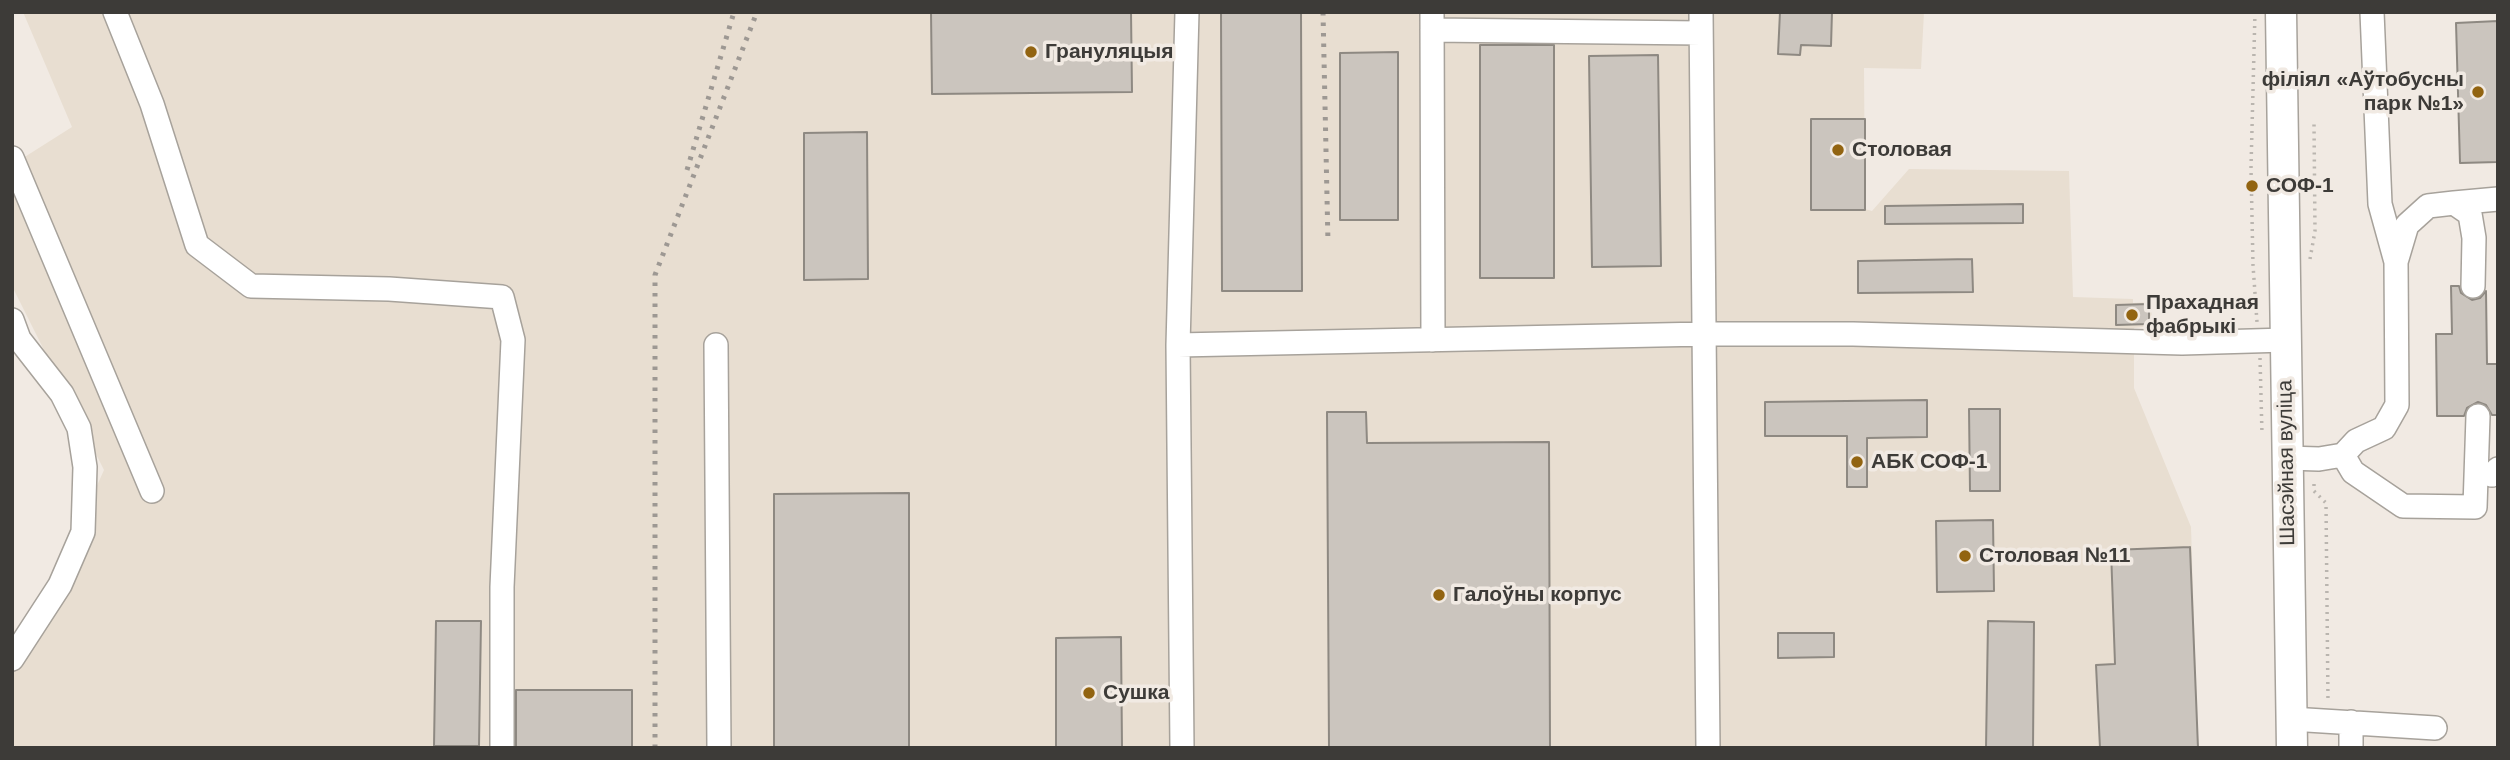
<!DOCTYPE html>
<meta charset="utf-8">
<style>
body{margin:0}
#map{position:relative;width:2510px;height:760px;overflow:hidden;background:#f1eae3;font-family:Helvetica,sans-serif}
canvas{display:block}
.frame{position:absolute;inset:0;border:14px solid #3d3b38;pointer-events:none}
</style>
<div id="map">
<canvas width="2510" height="760"></canvas>
<div class="frame"></div>
</div>
<script>
const ctx = document.querySelector('canvas').getContext('2d');
ctx.lineJoin = 'round';
function paint(path, color) {
  ctx.fillStyle = color;
  ctx.fill(path, 'evenodd');
}
function poly(rows) {
  const path = new Path2D();
  for (const r of rows) {
    path.moveTo(r[0], r[1]);
    for (let i = 2; i < r.length; i += 2) path.lineTo(r[i], r[i + 1]);
  }
  return path;
}
function stroke(path, color, width, dash) {
  ctx.strokeStyle = color;
  ctx.lineWidth = width;
  ctx.lineCap = dash ? 'butt' : 'round';
  ctx.setLineDash(dash || []);
  ctx.stroke(path);
}
function write(font, color, halo, rows, align = 'center') {
  ctx.font = font + ' Helvetica,sans-serif';
  ctx.lineWidth = 7;
  ctx.setLineDash([]);
  ctx.textBaseline = 'middle';
  ctx.strokeStyle = halo;
  ctx.fillStyle = color;
  for (const [text, x, y, turn = 0] of rows) {
    ctx.save();
    ctx.translate(x, y);
    ctx.rotate((+turn || 0) * Math.PI / 180);
    ctx.textAlign = isNaN(turn) ? turn : align;
    if (halo) ctx.strokeText(text, 0, 0);
    ctx.fillText(text, 0, 0);
    ctx.restore();
  }
}
const built = poly([
 [23,12,1924,12,1921,69,1864,68,1865,209,1872,211,1909,169,2069,171,2073,297,2133,299,2133,303,2152,302,2151,326,2134,328,2134,388,2191,527,2198,748,12,748,12,676,104,470,12,286,12,165,72,127]
]);
const building = poly([
 [931,12,1131,12,1132,92,932,94,931,12],
 [1221,12,1301,12,1302,291,1222,291,1221,12],
 [1780,12,1832,12,1831,46,1801,45,1800,55,1778,54,1780,12],
 [2498,21,2498,162,2460,163,2456,23,2498,21],
 [1480,45,1554,45,1554,278,1480,278,1480,45],
 [1398,52,1398,220,1340,220,1340,53,1398,52],
 [1658,55,1661,266,1592,267,1589,56,1658,55],
 [1811,119,1865,119,1865,210,1811,210,1811,119],
 [867,132,868,279,804,280,804,133,867,132],
 [2023,204,2023,223,1885,224,1885,206,2023,204],
 [1972,259,1973,292,1858,293,1858,261,1972,259],
 [2451,286,2459,286,2461,293,2472,300,2480,298,2486,291,2487,364,2498,364,2498,415,2492,415,2486,405,2478,402,2467,408,2464,416,2437,416,2436,334,2452,334,2451,286],
 [2149,304,2149,324,2116,325,2116,305,2149,304],
 [1927,400,1927,437,1867,438,1867,487,1847,487,1847,436,1765,436,1765,402,1927,400],
 [1969,409,2000,409,2000,491,1970,491,1969,409],
 [1327,412,1366,412,1367,443,1549,442,1550,748,1329,748,1327,412],
 [909,493,909,748,774,748,774,494,909,493],
 [1993,520,1994,591,1937,592,1936,521,1993,520],
 [2190,547,2198,748,2100,748,2096,665,2115,664,2111,550,2190,547],
 [436,621,481,621,479,746,434,746,436,621],
 [1988,621,2034,622,2033,748,1986,748,1988,621],
 [1778,633,1834,633,1834,657,1778,658,1778,633],
 [1121,637,1122,748,1056,748,1056,638,1121,637],
 [516,690,632,690,632,748,516,748,516,690]
]);
const path = poly([
 [2255,12,2251,168,2253,265,2257,322],
 [2310,259,2315,231,2314,124],
 [2260,358,2262,434],
 [2314,484,2314,491,2326,503,2328,702]
]);
const minor = poly([
 [115,12,152,104,197,245,251,286,389,289,502,297,513,340,502,587,502,748],
 [1187,12,1178,345,1705,334,1853,334,2182,343,2286,340],
 [1432,12,1433,340],
 [1701,12,1708,748],
 [2372,12,2380,204,2396,262],
 [1432,30,1701,33],
 [12,158,152,491],
 [2454,203,2498,199],
 [12,320,19,339,62,394,79,428,85,467,83,532,60,585,12,659],
 [716,345,719,748],
 [1178,345,1182,748],
 [2343,455,2353,472,2403,506,2475,507,2478,416],
 [2287,458,2319,459,2343,455,2356,441,2384,428,2397,405,2396,262,2407,225,2428,206,2454,203,2470,214,2474,238,2473,286],
 [2492,475,2498,469],
 [2291,719,2435,728],
 [2351,748,2351,722]
]);
const major = poly([
 [2281,12,2292,748]
]);
const rail = poly([
 [1323,12,1328,243],
 [687,170,734,12],
 [655,748,655,275,757,12]
]);
const markers = [
 [1031,52,7,"#926411"],
 [2478,92,7,"#926411"],
 [1838,150,7,"#926411"],
 [2252,186,7,"#926411"],
 [2132,315,7,"#926411"],
 [1857,462,7,"#926411"],
 [1965,556,7,"#926411"],
 [1439,595,7,"#926411"],
 [1089,693,7,"#926411"]
];
const poiNames = [
 ["Грануляцыя",1045,52],
 ["філіял «Аўтобусны",2464,80,"right"],
 ["парк №1»",2464,104,"right"],
 ["Столовая",1852,150],
 ["СОФ-1",2266,186],
 ["Прахадная",2146,303],
 ["фабрыкі",2146,327],
 ["АБК СОФ-1",1871,462],
 ["Столовая №11",1979,556],
 ["Галоўны корпус",1453,595],
 ["Сушка",1103,693]
];
const streetNames = [
 ["Шасэйная вуліца",2287,463,-91]
];
paint(built, '#e8ded1');
paint(building, '#cbc5be');
stroke(building, '#8e8982', 2);
stroke(minor, '#a7a29b', 26);
stroke(major, '#a7a29b', 33);
stroke(path, '#bab5af', 3.5, [2, 5]);
stroke(minor, '#fff', 23);
stroke(major, '#fff', 30);
stroke(rail, '#9d9893', 5, [3.5, 7]);
for (const [x, y, r, color] of markers) {
  const dot = new Path2D();
  dot.arc(x, y, r, 0, 2 * Math.PI);
  ctx.fillStyle = color;
  ctx.fill(dot);
  stroke(dot, '#f1eae3', 2.5);
}
write('bold 21px', '#3d3b38', '#f1eae3', poiNames, 'left');
write('21px', '#3d3b38', '#f1eae3', streetNames);
</script>
